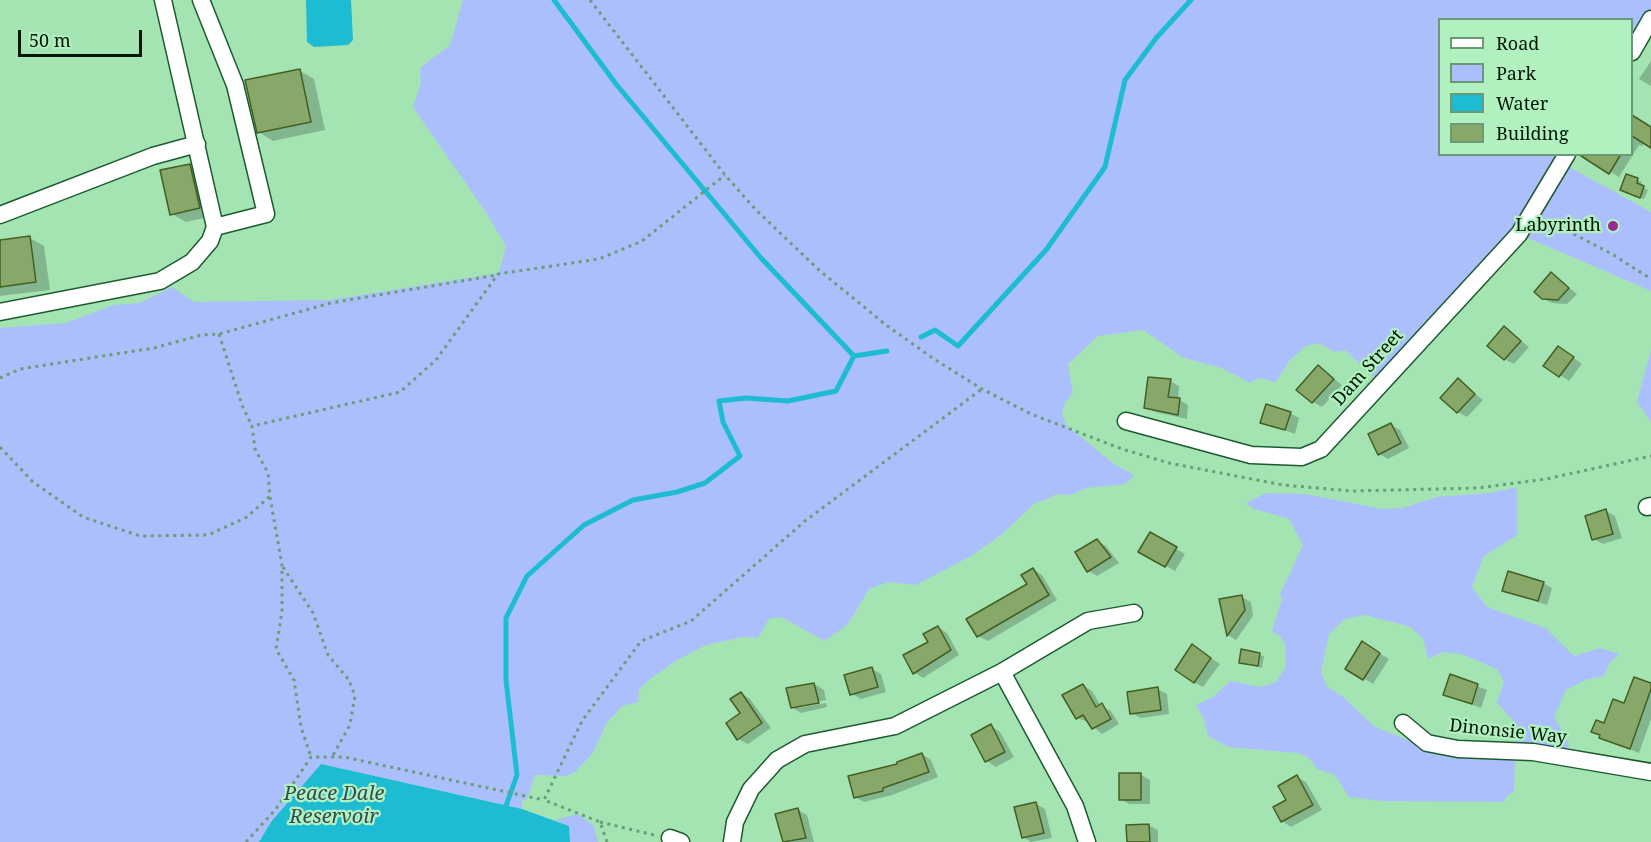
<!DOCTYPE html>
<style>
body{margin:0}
#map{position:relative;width:1651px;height:842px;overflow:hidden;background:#a4e4b2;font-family:"Noto Serif",serif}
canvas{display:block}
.legend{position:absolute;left:1438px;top:18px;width:195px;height:138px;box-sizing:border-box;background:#b1f1bf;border:2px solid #6a9975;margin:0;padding:8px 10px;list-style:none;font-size:18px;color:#001505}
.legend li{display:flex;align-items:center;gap:12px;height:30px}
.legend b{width:30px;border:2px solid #6a9975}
.scale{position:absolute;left:18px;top:30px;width:124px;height:27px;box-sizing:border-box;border:3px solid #001505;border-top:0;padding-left:8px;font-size:18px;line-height:21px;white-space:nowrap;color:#001505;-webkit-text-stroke:4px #b1f1bf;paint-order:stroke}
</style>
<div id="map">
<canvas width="1651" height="842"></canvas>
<ul class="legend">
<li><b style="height:8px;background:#fff"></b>Road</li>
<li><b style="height:16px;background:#abbffc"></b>Park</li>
<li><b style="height:16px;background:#1ebcd2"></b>Water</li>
<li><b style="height:16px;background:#88a869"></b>Building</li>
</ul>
<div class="scale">50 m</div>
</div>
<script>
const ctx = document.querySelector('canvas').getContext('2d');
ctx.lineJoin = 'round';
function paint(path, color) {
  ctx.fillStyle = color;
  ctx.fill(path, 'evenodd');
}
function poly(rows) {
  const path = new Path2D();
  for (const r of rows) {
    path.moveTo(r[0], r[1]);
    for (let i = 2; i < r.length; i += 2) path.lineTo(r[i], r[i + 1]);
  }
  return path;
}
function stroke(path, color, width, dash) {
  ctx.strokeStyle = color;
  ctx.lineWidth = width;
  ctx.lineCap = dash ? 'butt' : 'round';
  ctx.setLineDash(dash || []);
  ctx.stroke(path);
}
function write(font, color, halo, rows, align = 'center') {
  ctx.font = font + ' "Noto Serif",serif';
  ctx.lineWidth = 4.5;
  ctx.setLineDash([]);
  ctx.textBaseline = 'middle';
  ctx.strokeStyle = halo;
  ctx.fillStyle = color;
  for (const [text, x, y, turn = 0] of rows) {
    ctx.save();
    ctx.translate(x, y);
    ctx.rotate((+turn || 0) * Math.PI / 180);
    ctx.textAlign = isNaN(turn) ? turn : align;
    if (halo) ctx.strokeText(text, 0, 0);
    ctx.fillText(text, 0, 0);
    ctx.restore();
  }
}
const green = poly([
 [463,0,1651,0,1651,20,1632,51,1632,20,1440,20,1440,154,1567,155,1562,163,1651,212,1651,291,1519,234,1378,381,1345,350,1334,352,1319,343,1306,346,1289,361,1276,382,1258,378,1250,383,1222,368,1184,358,1143,330,1098,336,1068,364,1073,393,1065,403,1062,414,1066,425,1114,464,1134,475,1125,484,1087,488,1070,495,1056,494,1048,499,1035,503,1001,535,971,556,916,585,889,582,869,589,848,624,825,641,781,617,769,619,758,638,743,637,706,645,677,660,646,682,639,690,638,702,622,706,607,723,592,754,575,772,565,776,535,775,527,799,522,801,522,809,321,764,271,822,259,842,0,842,0,328,66,323,114,305,140,303,172,287,194,302,330,300,499,273,506,246,485,211,413,107,421,83,420,68,450,45],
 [1651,350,1651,422,1637,402],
 [1517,487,1517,535,1484,556,1472,587,1487,607,1545,628,1574,656,1600,648,1620,654,1610,662,1604,676,1585,680,1566,690,1554,717,1569,744,1565,760,1515,758,1514,792,1508,795,1504,802,1382,801,1349,797,1335,775,1317,769,1308,757,1298,753,1228,747,1208,736,1204,719,1196,705,1213,697,1230,681,1260,687,1275,683,1286,667,1285,644,1281,637,1272,631,1282,599,1280,594,1303,545,1289,519,1254,509,1246,503,1266,493,1305,494,1382,509,1402,508,1437,497,1490,493],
 [1365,615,1411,627,1423,639,1428,659,1443,652,1461,654,1497,669,1504,682,1497,703,1514,722,1515,758,1432,750,1375,727,1342,696,1327,687,1321,672,1329,634,1345,619],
 [578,814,594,826,598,842,570,842,569,826,555,820]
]);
const water = poly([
 [306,0,351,0,353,40,348,45,314,47,307,42],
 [321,764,522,809,569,826,570,842,259,842,271,822]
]);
const shadow = poly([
 [1651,61,1651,86,1639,79],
 [300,71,314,79,325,130,273,141,259,132],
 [1632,116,1651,128,1651,146,1645,142,1642,146,1639,145,1619,177,1594,162,1599,154,1632,154],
 [190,166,204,174,213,216,186,222,172,214],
 [1627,175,1642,182,1640,186,1648,190,1644,199,1626,192],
 [30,238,44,246,50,290,0,296,0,242],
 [1552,274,1577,294,1567,304,1552,303,1542,298],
 [1505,328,1529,347,1514,364,1504,359],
 [1567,353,1582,364,1569,381,1545,365],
 [1319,367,1342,385,1322,407,1313,402],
 [1458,380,1483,400,1467,417,1458,412],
 [1170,381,1179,386,1178,399,1188,405,1187,419,1155,412,1146,407],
 [1290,413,1299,418,1295,434,1262,422],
 [1391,425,1400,430,1409,448,1388,459,1379,454],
 [1606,511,1615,516,1622,538,1603,544,1594,539],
 [1150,534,1185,554,1175,571,1140,551],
 [1097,541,1106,546,1119,563,1097,576,1088,571],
 [1033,569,1042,575,1057,600,988,641,978,636,1029,584],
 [1543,583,1552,588,1547,605,1504,590],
 [1241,597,1251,602,1253,616,1236,640,1228,635,1221,600],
 [938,627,947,633,959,655,923,678,914,672],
 [1363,643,1389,659,1373,684,1347,668],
 [1243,651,1264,656,1262,668,1241,663],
 [1202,652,1220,664,1203,687,1194,682],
 [872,669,881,674,886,692,861,699,852,694],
 [1451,676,1487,690,1481,708,1445,694],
 [814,684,824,690,826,700,798,705,798,708,826,703,827,707,801,713,792,707],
 [1651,684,1651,719,1639,753,1601,737,1625,705],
 [1083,685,1092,691,1101,706,1111,711,1119,724,1102,734,1088,722,1077,718],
 [1157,689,1167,694,1169,714,1141,718,1131,713],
 [741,693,750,699,771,728,748,744,738,739],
 [991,726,1000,732,1014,757,996,767,987,761,973,736],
 [922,754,931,760,938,777,892,795,864,802,855,797,899,765],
 [1141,775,1150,780,1150,804,1129,804,1120,799],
 [1297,777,1306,782,1322,810,1291,827,1282,821],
 [1036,804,1045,809,1052,838,1031,842,1023,837],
 [798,810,807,815,814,842,785,842,777,815],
 [1148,825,1158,830,1158,842,1129,842]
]);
const stream = poly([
 [554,0,616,84,761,258,854,356],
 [921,337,935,330,958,346,1046,250,1105,167,1125,80,1157,37,1191,0],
 [506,806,517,775,506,680,506,618,527,576,584,525,633,500,677,492,705,483,740,456,723,422,719,401,746,398,788,401,836,391,854,356,887,351]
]);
const building = poly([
 [300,69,311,122,257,133,245,80,300,69],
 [1632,115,1651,127,1651,148,1632,136,1632,115],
 [1578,154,1621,154,1609,174,1578,154],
 [190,164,200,208,170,215,160,170,190,164],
 [1626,174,1638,178,1637,183,1644,186,1640,198,1620,190,1626,174],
 [30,236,36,282,0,287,0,240,30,236],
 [1551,272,1569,288,1558,300,1542,299,1534,292,1551,272],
 [1504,326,1521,341,1504,360,1487,346,1504,326],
 [1558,346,1574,357,1559,377,1543,366,1558,346],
 [1318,365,1334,379,1312,403,1296,390,1318,365],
 [1148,377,1171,379,1168,397,1180,398,1178,415,1144,408,1148,377],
 [1458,378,1475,394,1457,413,1440,398,1458,378],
 [1266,404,1291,412,1285,430,1260,423,1266,404],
 [1391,423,1401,443,1378,455,1368,434,1391,423],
 [1606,509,1613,534,1592,540,1585,516,1606,509],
 [1150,532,1177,547,1165,567,1138,552,1150,532],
 [1097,539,1111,557,1087,572,1075,552,1097,539],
 [1033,568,1049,595,977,637,966,619,1027,584,1021,575,1033,568],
 [1508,571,1544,582,1538,601,1502,591,1508,571],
 [1242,595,1245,610,1227,636,1219,599,1242,595],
 [938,626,951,650,913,674,903,655,928,642,923,634,938,626],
 [1362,641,1380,653,1363,680,1345,669,1362,641],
 [1192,644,1211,658,1194,683,1175,670,1192,644],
 [1241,649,1260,653,1258,666,1239,663,1241,649],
 [872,667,878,687,850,695,844,675,872,667],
 [1450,674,1478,684,1472,704,1443,695,1450,674],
 [1634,677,1651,683,1651,689,1630,749,1599,738,1600,735,1591,732,1596,720,1604,723,1613,699,1624,703,1634,677],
 [814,683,819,703,791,708,786,688,814,683],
 [1083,684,1096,707,1102,703,1111,719,1092,729,1083,715,1076,719,1062,695,1083,684],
 [1158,687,1161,710,1130,714,1127,692,1158,687],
 [741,692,762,723,737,740,726,723,740,713,730,699,741,692],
 [991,724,1005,752,985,762,971,735,991,724],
 [922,753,929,772,883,788,883,791,854,798,848,776,897,764,897,762,922,753],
 [1119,773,1141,773,1141,800,1119,800,1119,773],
 [1297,775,1313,805,1281,822,1273,807,1286,800,1278,786,1297,775],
 [1036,802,1044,833,1022,838,1014,807,1036,802],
 [798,808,806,838,783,842,775,814,798,808],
 [1149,824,1150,842,1127,842,1126,825,1149,824]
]);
const path = poly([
 [590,0,725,175,756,210,819,270,886,325,934,359,982,389,1031,414,1122,449,1169,463,1283,485,1352,491,1478,488,1546,479,1651,456],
 [1547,220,1612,254,1651,279],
 [219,334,242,405,252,426],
 [0,378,20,369,154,348,201,335,219,334,331,303,496,275],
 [0,447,33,482,83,517,140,536,208,535,247,517,270,496,268,473,255,449,252,426,400,392,436,360,498,274,599,259,642,241,725,175],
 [270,497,282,565,282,611,276,649,294,680,301,727,311,757],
 [283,567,313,613,328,655,349,680,355,696,350,725,332,757],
 [600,822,654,835],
 [246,842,276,809,311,757,344,757,544,800],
 [607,842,600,822,544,800,582,721,641,641,691,621,805,521,982,389]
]);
const minor = poly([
 [201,0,235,85,266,214,215,227],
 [1632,52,1651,19],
 [0,215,153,156,197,144],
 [0,312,160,281,192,262,210,241,215,227,163,0],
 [1126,421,1251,455,1302,457,1321,449,1519,234,1567,154],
 [1647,507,1651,506],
 [1002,672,1075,806,1087,842],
 [1403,723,1427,743,1458,749,1533,752,1651,772],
 [670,838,681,842],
 [732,842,735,822,751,789,777,760,805,744,895,726,1002,672,1088,621,1134,613]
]);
const markers = [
 [1613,226,6,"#952b8e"]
];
const poiNames = [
 ["Labyrinth",1601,226]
];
const streetNames = [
 ["Dam Street",1368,368,-48],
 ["Dinonsie Way",1508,732,6]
];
const waterNames = [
 ["Peace Dale",334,794],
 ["Reservoir",334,817]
];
paint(green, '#abbffc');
paint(water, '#1ebcd2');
paint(shadow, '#0003');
stroke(stream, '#1ebcd2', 5);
paint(building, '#88a869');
stroke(building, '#435f22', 1.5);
stroke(minor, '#1c5b30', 19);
stroke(path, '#6c9d77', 3, [3, 4.5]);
stroke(minor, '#fff', 16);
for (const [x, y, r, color] of markers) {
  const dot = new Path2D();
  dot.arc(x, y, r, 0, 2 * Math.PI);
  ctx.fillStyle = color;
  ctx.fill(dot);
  stroke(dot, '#b1f1bf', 2);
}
write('18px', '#001505', '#b1f1bf', poiNames, 'right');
write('18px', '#001505', '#b1f1bf', streetNames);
write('italic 20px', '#304d53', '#b1f1bf', waterNames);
</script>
